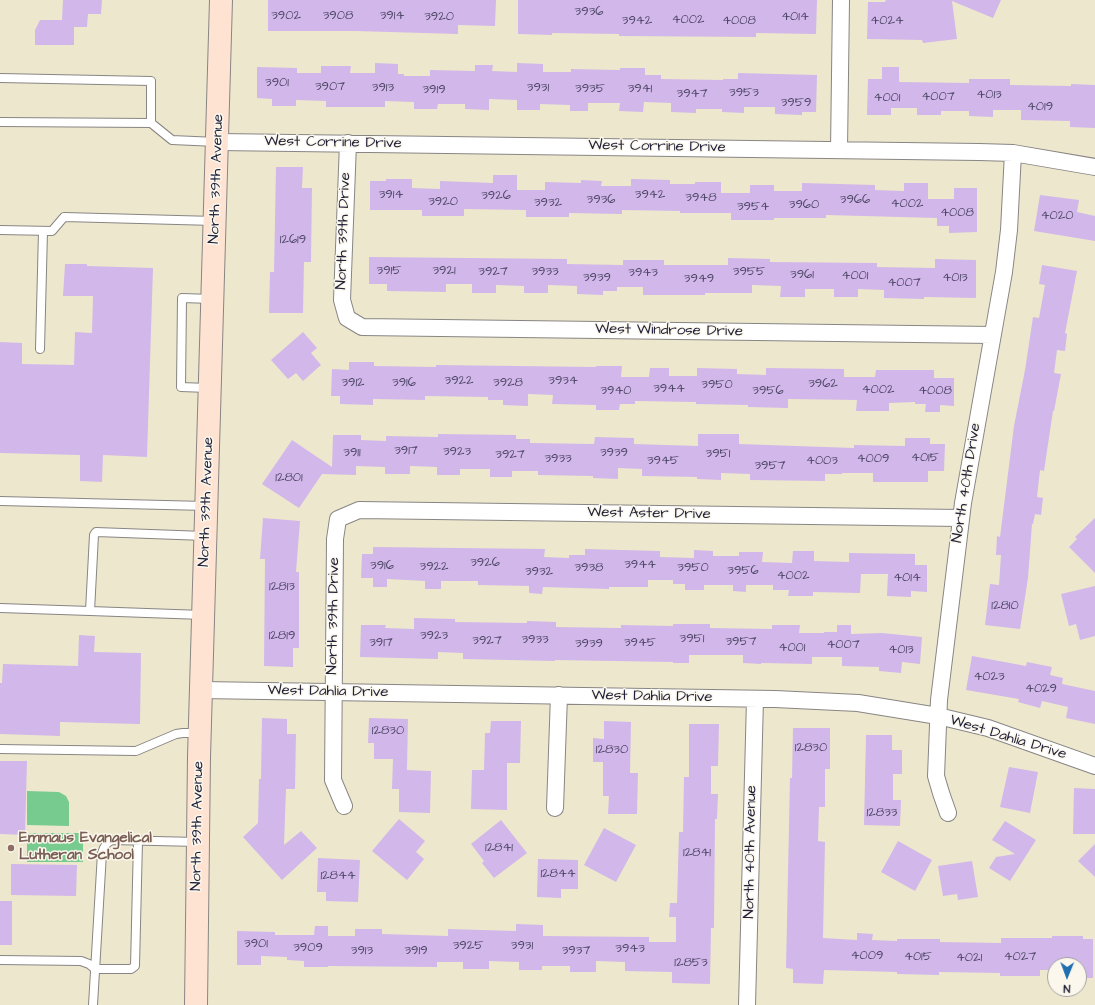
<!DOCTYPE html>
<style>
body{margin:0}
#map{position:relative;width:1095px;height:1005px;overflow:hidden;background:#ede8cd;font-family:"Architects Daughter",sans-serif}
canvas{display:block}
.north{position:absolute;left:1047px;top:957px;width:40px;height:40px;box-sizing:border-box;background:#fbf7ec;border:1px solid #a4a2a5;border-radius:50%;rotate:181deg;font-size:11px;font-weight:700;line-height:16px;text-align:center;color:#22223b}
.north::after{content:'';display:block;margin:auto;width:14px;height:18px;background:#1f6fb2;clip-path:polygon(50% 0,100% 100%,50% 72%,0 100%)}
</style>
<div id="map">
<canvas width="1095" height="1005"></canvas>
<div class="north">N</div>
</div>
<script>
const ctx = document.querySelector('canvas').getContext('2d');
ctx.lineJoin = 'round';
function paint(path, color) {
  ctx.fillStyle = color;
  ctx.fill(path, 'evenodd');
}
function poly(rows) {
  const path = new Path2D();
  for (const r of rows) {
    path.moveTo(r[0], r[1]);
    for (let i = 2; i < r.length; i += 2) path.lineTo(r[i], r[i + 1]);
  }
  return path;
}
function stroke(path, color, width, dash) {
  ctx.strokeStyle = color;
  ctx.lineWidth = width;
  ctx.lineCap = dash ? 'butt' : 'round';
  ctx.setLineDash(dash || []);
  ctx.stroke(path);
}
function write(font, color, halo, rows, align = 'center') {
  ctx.font = font + ' "Architects Daughter",sans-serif';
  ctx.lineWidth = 3;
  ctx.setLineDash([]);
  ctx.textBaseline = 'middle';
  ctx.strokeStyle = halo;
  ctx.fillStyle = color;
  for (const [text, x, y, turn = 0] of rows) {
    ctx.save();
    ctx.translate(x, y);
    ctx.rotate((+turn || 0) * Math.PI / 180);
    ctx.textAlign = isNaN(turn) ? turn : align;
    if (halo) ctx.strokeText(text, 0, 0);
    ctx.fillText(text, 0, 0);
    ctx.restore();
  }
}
const green = poly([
 [27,791,59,792,66,796,69,802,69,826,27,825],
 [27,833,83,833,83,862,27,862]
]);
const building = poly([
 [63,0,102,0,101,14,88,14,87,27,74,27,74,45,35,45,35,30,40,20,62,20],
 [268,0,496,0,495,26,458,25,458,34,355,31,268,31],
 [518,0,817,0,816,34,756,33,756,37,619,36,619,34,552,33,552,35,518,34],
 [886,0,1001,0,993,18,952,1,957,39,923,43,922,40,867,39,868,2,885,2],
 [375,63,398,64,398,74,404,74,404,76,430,76,430,70,475,71,475,65,493,65,492,71,517,72,517,63,543,64,543,72,571,72,571,69,620,70,620,68,645,68,645,75,661,75,661,79,723,80,723,79,738,79,738,73,817,75,816,112,802,112,802,115,775,114,775,107,744,107,744,113,722,112,722,109,696,109,696,113,671,112,671,103,644,102,643,112,619,111,620,103,588,103,588,111,570,111,570,105,540,104,540,110,517,110,517,100,489,99,489,110,465,109,465,104,438,104,437,109,414,109,414,102,385,101,385,107,326,107,326,101,296,100,296,106,272,106,272,99,257,98,257,67,297,68,297,73,321,73,321,66,351,66,350,73,375,73],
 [882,67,899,67,899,82,969,83,969,79,1010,79,1010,85,1071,86,1071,84,1095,85,1095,128,1070,127,1070,121,1021,120,1021,110,993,110,993,117,969,116,969,111,941,111,941,115,917,115,917,108,891,108,891,115,867,115,868,79,882,79],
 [276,167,303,167,302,188,312,188,311,262,304,262,303,313,269,313,270,272,274,272],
 [493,175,517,175,517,190,545,190,545,182,581,183,581,180,602,181,601,186,631,186,631,179,670,180,670,184,695,184,695,182,721,182,721,193,750,193,750,185,774,185,774,191,802,191,802,183,875,185,875,190,904,191,904,183,928,183,928,199,954,199,954,188,977,188,977,232,949,233,949,226,937,226,937,218,826,215,826,218,774,218,774,220,731,220,731,213,680,213,680,211,622,210,622,214,569,213,569,217,526,217,526,210,464,209,464,216,422,216,422,210,370,210,370,181,386,181,386,179,412,179,412,188,440,189,440,181,493,183],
 [1040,195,1079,200,1077,212,1095,216,1095,241,1034,231],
 [369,257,567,259,567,264,623,265,623,260,664,260,664,265,728,265,728,258,770,259,770,262,877,263,877,267,935,268,935,259,976,260,976,298,924,297,924,299,884,298,884,290,858,289,858,297,834,297,834,289,805,289,805,297,780,297,781,286,752,285,752,293,705,293,705,295,643,295,643,287,617,287,617,291,603,291,603,295,577,294,577,286,548,285,548,293,524,293,524,286,496,285,496,293,472,293,472,284,446,284,446,292,387,291,387,284,369,284],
 [65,264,87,264,87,266,153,268,147,457,103,455,102,482,80,481,80,455,0,453,0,342,22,343,22,364,74,365,75,332,92,333,93,296,63,296],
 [1042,265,1077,271,1065,333,1067,334,1065,351,1057,350,1054,373,1061,374,1054,411,1053,411,1044,471,1040,470,1037,497,1043,498,1041,515,1035,514,1033,524,1032,524,1028,578,1020,629,985,625,990,584,999,585,1001,555,996,555,997,536,1000,537,1014,426,1025,370,1033,317,1039,318,1045,285,1039,284],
 [303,332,317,348,311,353,321,365,303,381,296,373,288,379,271,360],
 [349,362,374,362,374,366,436,367,436,365,596,367,596,366,622,366,621,377,649,377,650,368,669,368,669,376,697,376,697,368,737,369,737,374,766,375,766,368,844,369,844,377,875,377,876,370,934,370,934,378,954,378,954,406,940,405,940,412,925,412,926,404,915,404,915,402,889,403,889,411,856,411,857,400,788,399,788,408,748,407,748,405,696,404,696,402,635,401,635,404,620,404,619,410,596,410,596,405,552,404,553,395,528,394,528,406,503,405,503,400,488,400,488,397,425,396,425,400,373,399,373,405,340,404,340,396,331,396,332,369,349,370],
 [438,434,516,435,516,439,530,439,530,443,594,444,595,437,634,438,634,444,698,446,698,434,739,434,739,444,854,448,854,445,905,446,905,438,930,438,930,444,945,444,944,471,928,471,928,482,873,482,873,473,842,473,842,474,825,474,825,481,750,480,750,474,721,473,721,480,697,479,697,477,642,476,642,469,618,468,618,479,593,478,593,476,538,475,538,471,512,471,512,477,490,477,490,469,460,469,460,475,437,475,437,467,410,466,410,474,385,474,385,467,356,466,356,475,322,474,299,508,262,484,292,440,332,467,333,435,361,435,361,440,386,441,386,436,438,437],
 [263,518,300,521,296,572,299,572,299,648,293,648,293,667,264,666,265,559,260,559],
 [1095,518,1095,573,1069,547,1077,539,1075,537],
 [373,547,545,549,544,557,569,558,569,555,585,555,585,549,660,551,660,557,694,558,694,550,713,551,713,556,739,556,739,552,763,552,762,562,792,563,793,551,814,551,814,561,849,562,849,553,915,554,915,565,927,565,927,592,911,591,911,597,887,596,888,574,861,574,860,593,813,592,813,596,788,596,789,590,773,590,773,585,746,585,746,592,733,591,733,585,704,585,704,590,685,590,685,584,673,584,673,580,648,580,648,587,609,587,609,589,543,587,542,594,529,593,529,586,478,585,478,581,441,581,441,589,425,589,425,581,387,579,387,587,373,587,373,578,361,578,362,554,373,554],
 [1095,586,1095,636,1080,640,1076,624,1069,626,1061,594],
 [414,618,455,619,455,622,527,623,527,621,556,622,556,627,621,628,621,625,673,626,673,624,710,624,710,628,772,629,772,625,800,625,799,633,824,633,824,632,837,632,837,625,851,625,851,634,882,633,922,637,920,664,902,662,901,673,879,671,879,667,842,666,842,657,812,657,812,664,761,663,761,664,743,663,743,655,689,655,689,663,673,663,673,662,555,660,555,661,463,659,463,653,438,652,438,659,360,657,361,625,386,625,385,628,414,629],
 [79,635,95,636,94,652,141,653,140,724,60,722,60,736,0,734,0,683,2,683,3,664,78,666],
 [972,656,1026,666,1027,662,1052,667,1050,675,1063,678,1062,684,1095,691,1095,724,1066,718,1068,707,1042,701,1040,708,1018,702,1019,699,966,690],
 [262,718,287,719,287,734,296,734,295,789,286,789,284,845,301,831,317,848,282,880,243,837,258,823,259,779,261,779],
 [369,718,408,719,407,770,431,771,430,813,399,812,399,789,392,789,393,759,374,759,374,743,368,743],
 [491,721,521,721,520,763,507,763,507,810,471,809,472,770,484,770,485,733,490,733],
 [604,721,631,722,630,773,638,773,637,814,608,814,609,796,603,796,603,762,593,762,593,738,604,739],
 [689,724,719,724,718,766,711,766,711,794,718,794,717,819,715,819,714,928,711,928,710,984,672,983,672,972,625,971,625,962,596,961,596,972,570,972,570,966,542,966,542,970,519,970,519,962,489,961,489,969,463,969,463,962,437,962,437,967,328,966,328,967,304,967,304,961,287,960,287,957,261,956,261,965,237,965,237,931,275,932,275,935,314,935,315,926,328,926,328,936,355,936,355,929,382,929,382,934,448,936,448,929,516,931,516,924,543,925,543,936,649,937,649,942,676,942,676,917,669,917,670,903,677,903,679,832,683,832,684,777,689,777],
 [793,728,830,728,830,769,825,769,825,807,819,807,818,841,825,842,823,938,857,940,857,933,873,934,872,940,897,941,897,939,940,939,940,942,1001,943,1001,938,1052,938,1052,936,1083,936,1083,939,1093,939,1093,978,1079,978,1079,965,1055,965,1055,970,1040,970,1040,976,1000,976,1000,973,939,972,939,975,897,974,897,972,824,970,823,984,793,983,793,969,786,968,790,778,792,778],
 [866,735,892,735,892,750,902,750,902,774,893,774,893,800,901,800,900,826,864,825],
 [0,761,27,761,25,835,0,834],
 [1009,767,1038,772,1030,813,1000,807],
 [1074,788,1095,789,1095,834,1073,834],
 [399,819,425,841,416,852,424,859,407,880,372,851],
 [501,820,527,853,494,878,482,863,484,861,471,844],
 [1005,821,1036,840,1010,881,989,868,996,857,1015,854,992,840],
 [604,828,636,845,616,882,584,865],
 [898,841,932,860,915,891,881,872],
 [1095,844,1095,877,1078,861],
 [318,858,360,860,358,902,326,901,326,892,317,892],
 [538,859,578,860,578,889,561,889,561,898,537,897],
 [972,861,978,897,958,900,957,894,943,896,938,866],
 [11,864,77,865,76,896,11,895],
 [0,901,12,901,12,945,0,945]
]);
const lane = poly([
 [0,78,151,81,151,123],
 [0,122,151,123,172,140,217,142],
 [0,230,52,231,64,217,215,221],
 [40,349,43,231],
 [208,388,181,387,182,298,212,299],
 [0,501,206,506],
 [0,608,90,611,94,535,96,532,205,536],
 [90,611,203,615],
 [0,749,136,751,176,734,183,733,200,733],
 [0,960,81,961,89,964,95,969,131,969,135,966,138,841],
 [93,1005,102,853,104,848,107,843,112,840,198,842]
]);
const street = poly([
 [218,142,979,152,1013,153,1095,167],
 [348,143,342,300,347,318,362,327,993,335],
 [839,150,841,0],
 [201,690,775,699,858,703,938,716,988,728,1095,766],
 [344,806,333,780,335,539,338,519,359,510,961,518],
 [555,808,559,695],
 [948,813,941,793,936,776,939,700,963,503,1004,272,1009,230,1013,153],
 [747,1005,755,699]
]);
const secondary = poly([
 [196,1005,199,757,221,0]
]);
const markers = [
 [11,848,4,"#8d6e63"]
];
const numberNames = [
 ["3936",589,12],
 ["3902",286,16],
 ["3908",338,16],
 ["3914",392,16],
 ["3920",439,17],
 ["4014",795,17],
 ["4002",688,20],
 ["3942",637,21],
 ["4008",739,21],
 ["4024",887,21],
 ["3901",277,83],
 ["3907",330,87],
 ["3913",383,88],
 ["3931",538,88],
 ["3935",590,89],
 ["3941",640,89],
 ["3919",434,90],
 ["3953",744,93],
 ["3947",692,94],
 ["4013",989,95],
 ["4007",938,97],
 ["4001",887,98],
 ["3959",796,103],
 ["4019",1040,107],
 ["3914",391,195],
 ["3942",650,195],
 ["3926",496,196],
 ["3948",701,198],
 ["3936",601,200],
 ["3966",855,200],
 ["3920",443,202],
 ["3932",548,203],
 ["4002",907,204],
 ["3960",804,205],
 ["3954",753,207],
 ["4008",957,213],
 ["4020",1057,216],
 ["12619",293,240],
 ["3915",389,271],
 ["3921",444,271],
 ["3927",493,272],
 ["3933",545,272],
 ["3955",749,272],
 ["3943",643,273],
 ["3961",802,275],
 ["4001",855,276],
 ["3939",597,278],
 ["4013",955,278],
 ["3949",699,279],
 ["4007",904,283],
 ["3922",459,381],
 ["3934",563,381],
 ["3912",353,383],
 ["3916",404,383],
 ["3928",508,383],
 ["3962",823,384],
 ["3950",717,385],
 ["3944",669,389],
 ["4002",878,390],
 ["3940",616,391],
 ["3956",768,391],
 ["4008",935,391],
 ["3917",406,451],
 ["3923",457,452],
 ["3911",352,453],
 ["3939",614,453],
 ["3951",718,454],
 ["3927",510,455],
 ["4015",925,458],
 ["3933",558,459],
 ["4009",873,459],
 ["3945",663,461],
 ["4003",822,461],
 ["3957",770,466],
 ["12801",289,478],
 ["3926",485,563],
 ["3944",640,565],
 ["3916",382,566],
 ["3922",434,567],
 ["3938",589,568],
 ["3950",693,568],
 ["3956",743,571],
 ["3932",539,572],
 ["4002",793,576],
 ["4014",907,578],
 ["12813",282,587],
 ["12810",1005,606],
 ["12819",282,636],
 ["3923",434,636],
 ["3951",692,639],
 ["3933",535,640],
 ["3927",487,641],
 ["3957",741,642],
 ["3917",381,643],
 ["3945",640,643],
 ["3939",589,644],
 ["4007",843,645],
 ["4001",792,648],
 ["4013",901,650],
 ["4023",989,677],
 ["4029",1041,689],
 ["12830",388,731],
 ["12830",811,748],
 ["12830",612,750],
 ["12833",882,813],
 ["12841",499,848],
 ["12841",697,853],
 ["12844",558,874],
 ["12844",338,876],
 ["3901",256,944],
 ["3925",468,946],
 ["3931",522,946],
 ["3909",308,948],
 ["3943",630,949],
 ["3913",362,951],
 ["3919",416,951],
 ["3937",576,951],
 ["4009",867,956],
 ["4015",918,957],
 ["4027",1020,957],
 ["4021",969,958],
 ["12853",691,963]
];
const streetNames = [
 ["West Corrine Drive",333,143,1],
 ["West Corrine Drive",657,147,1],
 ["North 39th Avenue",217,179,-88],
 ["North 39th Drive",344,231,-88],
 ["West Windrose Drive",669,331,1],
 ["North 40th Drive",967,483,-81],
 ["North 39th Avenue",207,502,-88],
 ["West Aster Drive",649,514,1],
 ["North 39th Drive",334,616,-89],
 ["West Dahlia Drive",328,692,1],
 ["West Dahlia Drive",652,697,1],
 ["West Dahlia Drive",1008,738,17],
 ["North 39th Avenue",198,826,-89],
 ["North 40th Avenue",751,852,-89]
];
const educationNames = [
 ["Emmaus Evangelical",19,839],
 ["Lutheran School",19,856]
];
paint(green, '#77cb8e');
paint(building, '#d2b7ea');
stroke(lane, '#888584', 10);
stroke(street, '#888584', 18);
stroke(secondary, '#888584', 24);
stroke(lane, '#fff', 8);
stroke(street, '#fff', 16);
stroke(secondary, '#fee3d2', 22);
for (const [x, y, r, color] of markers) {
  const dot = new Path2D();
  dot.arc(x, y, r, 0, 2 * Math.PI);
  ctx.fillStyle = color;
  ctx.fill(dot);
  stroke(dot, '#fbf7ec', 1.5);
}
write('13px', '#4e4767', null, numberNames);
write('15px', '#22223b', '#fbf7ec', streetNames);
write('bold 15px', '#785e54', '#fbf7ec', educationNames, 'left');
</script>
